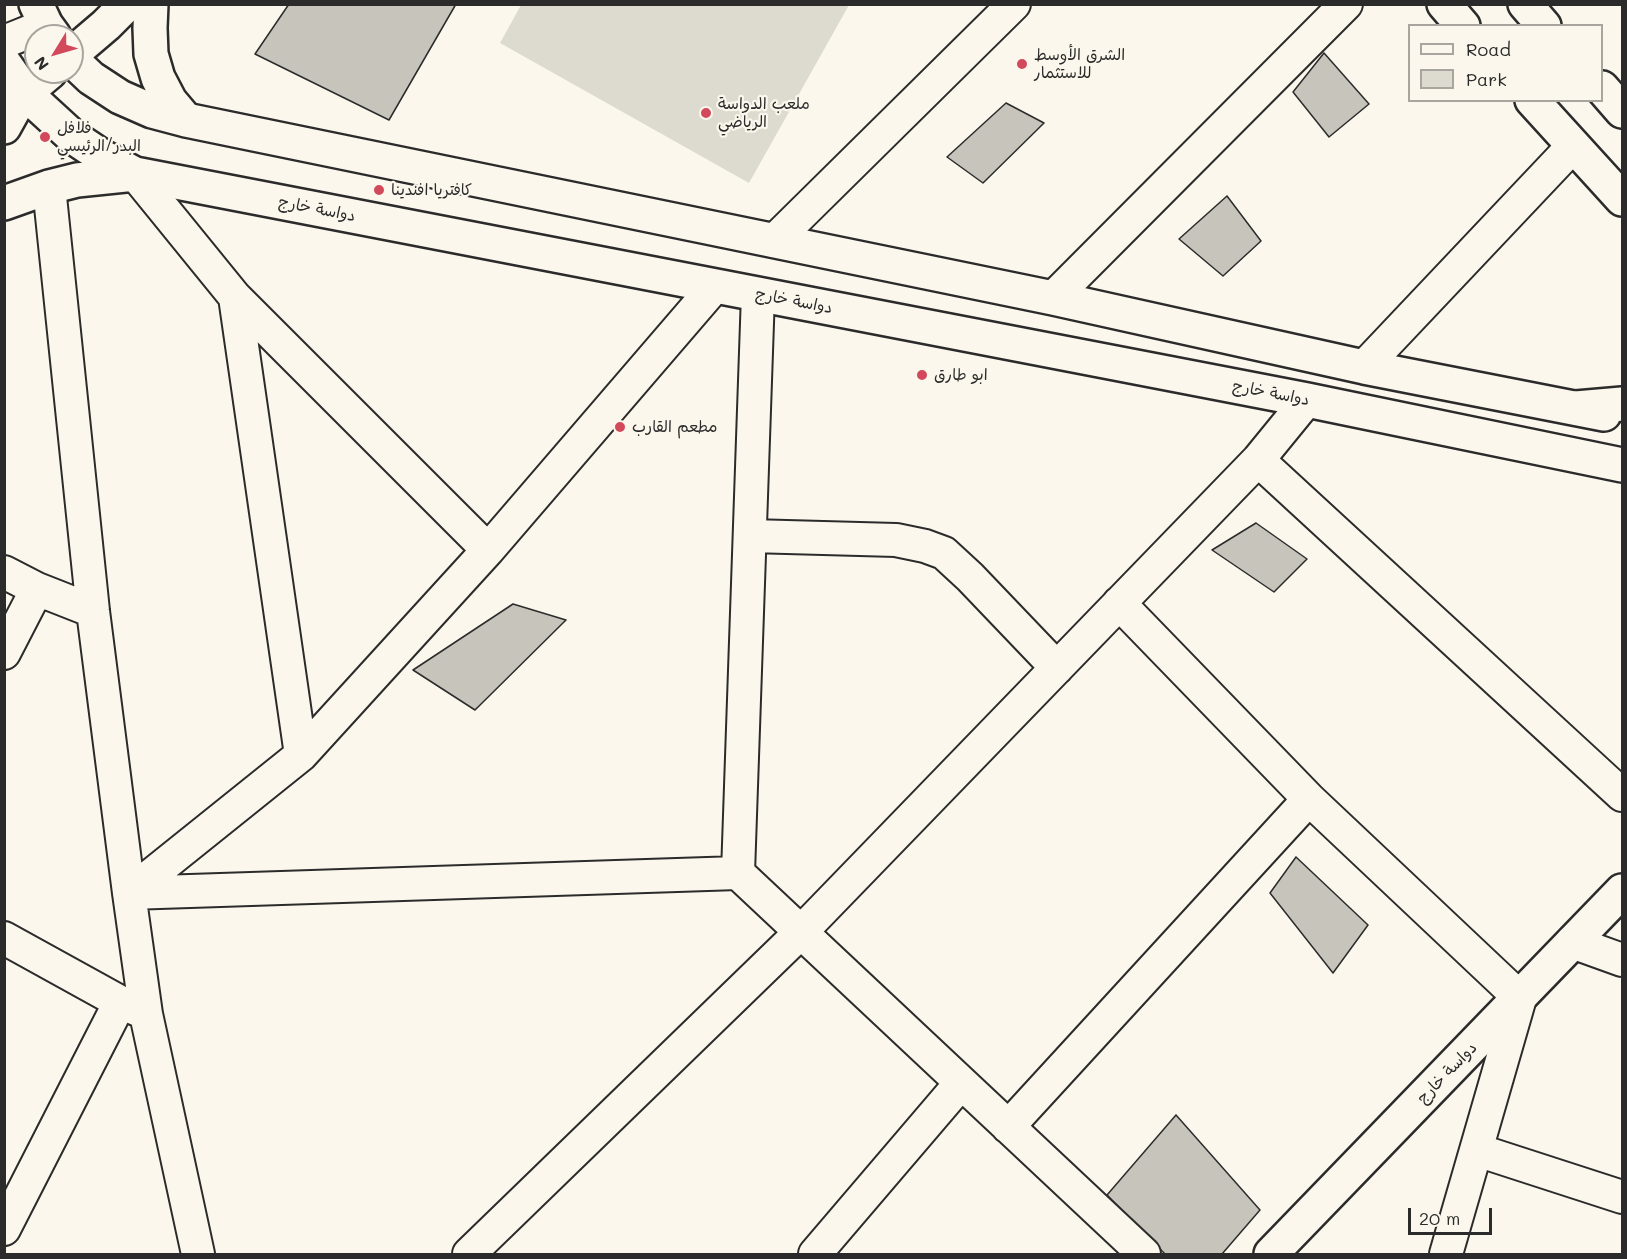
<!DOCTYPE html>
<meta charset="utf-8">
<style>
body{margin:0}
#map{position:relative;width:1627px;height:1259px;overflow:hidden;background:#fbf7ec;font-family:Mali,sans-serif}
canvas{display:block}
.frame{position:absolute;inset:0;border:6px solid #2b2b2b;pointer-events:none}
.legend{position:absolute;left:1408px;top:24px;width:195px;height:78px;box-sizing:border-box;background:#fbf7ec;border:2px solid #a8a59f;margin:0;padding:8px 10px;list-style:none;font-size:18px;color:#2b2b2b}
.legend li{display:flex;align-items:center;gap:12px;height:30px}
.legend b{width:30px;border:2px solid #a8a59f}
.north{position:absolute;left:24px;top:24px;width:60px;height:60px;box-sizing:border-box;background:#fbf7ec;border:2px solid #a8a59f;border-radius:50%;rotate:233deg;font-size:16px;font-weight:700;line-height:24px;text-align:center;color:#2b2b2b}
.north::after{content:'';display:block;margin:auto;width:21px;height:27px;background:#d1495b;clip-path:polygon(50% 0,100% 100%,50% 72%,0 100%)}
.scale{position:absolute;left:1408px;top:1208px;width:84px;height:27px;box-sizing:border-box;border:3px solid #2b2b2b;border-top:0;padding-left:8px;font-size:18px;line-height:21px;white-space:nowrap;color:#2b2b2b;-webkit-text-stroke:4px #fbf7ec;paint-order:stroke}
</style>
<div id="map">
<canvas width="1627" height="1259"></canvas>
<div class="frame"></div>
<ul class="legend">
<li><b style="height:8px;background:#fbf7ec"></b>Road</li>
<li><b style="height:16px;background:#dddad0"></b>Park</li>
</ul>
<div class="north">N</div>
<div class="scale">20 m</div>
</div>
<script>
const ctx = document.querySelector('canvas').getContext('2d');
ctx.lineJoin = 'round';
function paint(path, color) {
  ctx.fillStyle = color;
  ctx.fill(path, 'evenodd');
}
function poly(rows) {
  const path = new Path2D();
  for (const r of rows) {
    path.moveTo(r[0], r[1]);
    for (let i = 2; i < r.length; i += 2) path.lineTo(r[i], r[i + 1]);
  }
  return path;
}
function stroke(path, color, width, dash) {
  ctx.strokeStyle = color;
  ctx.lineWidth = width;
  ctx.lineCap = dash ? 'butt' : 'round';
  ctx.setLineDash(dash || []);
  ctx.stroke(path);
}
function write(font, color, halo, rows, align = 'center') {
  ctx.font = font + ' Mali,"Playpen Sans Arabic",sans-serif';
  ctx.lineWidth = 4.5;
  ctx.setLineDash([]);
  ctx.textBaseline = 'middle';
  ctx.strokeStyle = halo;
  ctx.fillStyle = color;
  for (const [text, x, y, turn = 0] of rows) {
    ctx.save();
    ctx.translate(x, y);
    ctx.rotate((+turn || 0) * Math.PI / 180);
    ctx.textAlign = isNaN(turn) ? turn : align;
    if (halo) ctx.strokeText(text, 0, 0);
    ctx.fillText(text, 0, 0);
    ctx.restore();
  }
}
const green = poly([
 [521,5,521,4,849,5,749,183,500,43]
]);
const building = poly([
 [289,4,456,4,389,120,255,54,289,4],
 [1324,53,1369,104,1329,137,1293,92,1324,53],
 [1006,103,1044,123,983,183,947,157,1006,103],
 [1227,196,1261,241,1223,276,1179,239,1227,196],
 [1256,523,1307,559,1274,592,1212,550,1256,523],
 [513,604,566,620,475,710,413,670,513,604],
 [1296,857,1368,925,1333,973,1270,893,1296,857],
 [1176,1115,1260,1210,1222,1254,1165,1254,1107,1195,1176,1115]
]);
const minor = poly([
 [4,42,46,25],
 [135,174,235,297,488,550],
 [49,187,93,611,129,893,146,1014,198,1254],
 [774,241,1014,4],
 [235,297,301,755],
 [1053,298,1346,4],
 [1364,367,1573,146],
 [1258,460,1622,795],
 [750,536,896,540,925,546,944,553,970,577,1057,668],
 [4,572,37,589,93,611],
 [1119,603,1309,799,1520,998,1446,1254],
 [4,653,37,589],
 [738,873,758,294],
 [129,893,738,873,1144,1254],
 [129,893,301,755,488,550,715,286],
 [4,938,120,1002,138,1010],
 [1572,942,1622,960],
 [1008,1127,1309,799],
 [1477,1150,1622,1197],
 [4,1229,120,1002],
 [469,1254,801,932,1258,460,1307,400],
 [815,1254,961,1083]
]);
const tertiary = poly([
 [36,4,46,25,54,36],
 [151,4,150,28,151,54,158,78,170,101,186,120],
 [72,54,106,25,127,4],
 [72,60,91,78,120,97,152,111,186,120,1053,298,1364,367,1604,414],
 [4,63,25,93,73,137,103,157,135,174,1307,400,1622,465],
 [4,127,14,109,25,93,50,72],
 [4,203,49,187,77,180,135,174],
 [1271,1254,1622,891]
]);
const primary = poly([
 [1444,4,1463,26],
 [1525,4,1544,26],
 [1602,88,1622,111],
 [1532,100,1622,199],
 [1576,408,1622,404]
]);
const markers = [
 [1022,64,6,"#d1495b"],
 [706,113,6,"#d1495b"],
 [45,137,6,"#d1495b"],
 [379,190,6,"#d1495b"],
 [922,375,6,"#d1495b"],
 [620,427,6,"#d1495b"]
];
const poiNames = [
 ["الشرق الأوسط",1034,55],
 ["للاستثمار",1034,73],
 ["ملعب الدواسة",718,104],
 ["الرياضي",718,122],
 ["فلافل",57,128],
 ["البدر/الرئيسي",57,146],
 ["كافتريا افندينا",391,190],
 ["ابو طارق",934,375],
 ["مطعم القارب",632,427]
];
const streetNames = [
 ["دواسة خارج",317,209,11],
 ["دواسة خارج",794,301,11],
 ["دواسة خارج",1271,393,11],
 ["دواسة خارج",1447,1073,-46]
];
paint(green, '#dddad0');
paint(building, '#c7c4bc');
stroke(building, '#2b2b2b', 1.5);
stroke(minor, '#2b2b2b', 36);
stroke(tertiary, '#2b2b2b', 38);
stroke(primary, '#2b2b2b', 38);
stroke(minor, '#fbf7ec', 32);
stroke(tertiary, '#fbf7ec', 33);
stroke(primary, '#fbf7ec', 33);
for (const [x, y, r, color] of markers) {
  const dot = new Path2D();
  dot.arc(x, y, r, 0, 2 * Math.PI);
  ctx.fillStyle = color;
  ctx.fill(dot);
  stroke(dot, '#fbf7ec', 2);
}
write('16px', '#2b2b2b', '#fbf7ec', poiNames, 'left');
write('16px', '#2b2b2b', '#fbf7ec', streetNames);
</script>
